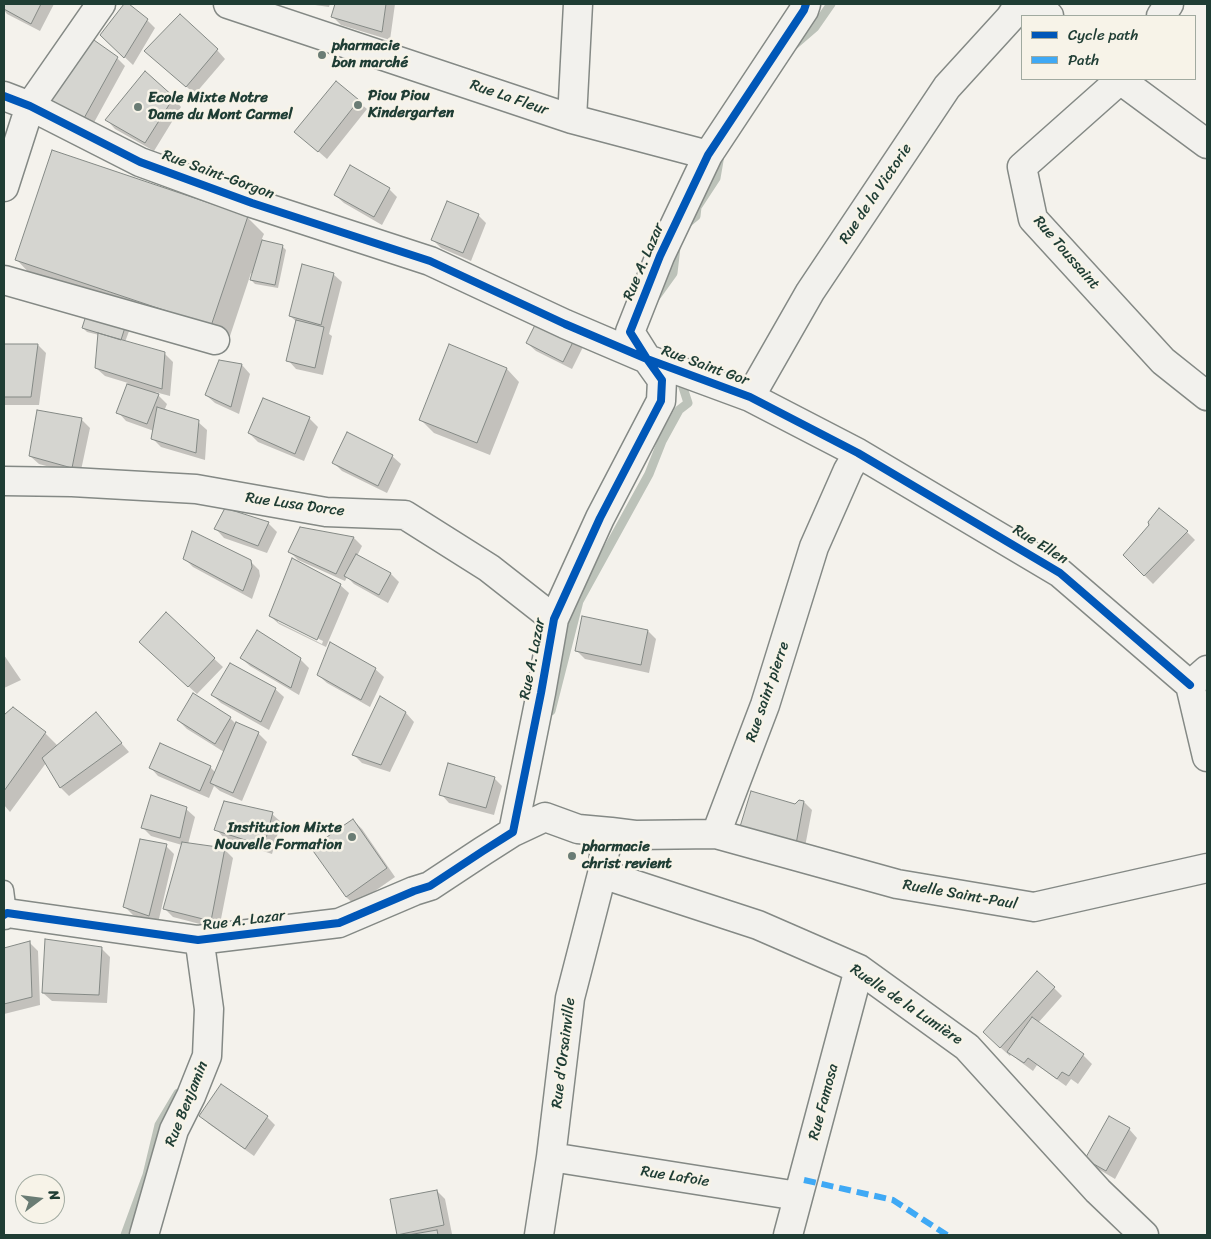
<!DOCTYPE html>
<meta charset="utf-8">
<style>
body{margin:0}
#map{position:relative;width:1211px;height:1239px;overflow:hidden;background:#f4f2ec;font-family:Sriracha,sans-serif}
canvas{display:block}
.frame{position:absolute;inset:0;border:5px solid #1f3d34;pointer-events:none}
.legend{position:absolute;left:1021px;top:15px;width:175px;height:65px;box-sizing:border-box;background:#f7f3e8;border:1px solid #a1aaa0;margin:0;padding:6px 9px;list-style:none;font-size:15px;color:#1f3d34}
.legend li{display:flex;align-items:center;gap:10px;height:25px}
.legend b{width:25px;border:1px solid #a1aaa0}
.north{position:absolute;left:15px;top:1174px;width:50px;height:50px;box-sizing:border-box;background:#f7f3e8;border:1px solid #a1aaa0;border-radius:50%;rotate:75deg;font-size:14px;font-weight:700;line-height:20px;text-align:center;color:#1f3d34}
.north::after{content:'';display:block;margin:auto;width:18px;height:22px;background:#6a7c74;clip-path:polygon(50% 0,100% 100%,50% 72%,0 100%)}
</style>
<div id="map">
<canvas width="1211" height="1239"></canvas>
<div class="frame"></div>
<ul class="legend">
<li><b style="height:6px;background:#0057b8"></b>Cycle path</li>
<li><b style="height:6px;background:#3fa9f5"></b>Path</li>
</ul>
<div class="north">N</div>
</div>
<script>
const ctx = document.querySelector('canvas').getContext('2d');
ctx.lineJoin = 'round';
function paint(path, color) {
  ctx.fillStyle = color;
  ctx.fill(path, 'evenodd');
}
function poly(rows) {
  const path = new Path2D();
  for (const r of rows) {
    path.moveTo(r[0], r[1]);
    for (let i = 2; i < r.length; i += 2) path.lineTo(r[i], r[i + 1]);
  }
  return path;
}
function stroke(path, color, width, dash) {
  ctx.strokeStyle = color;
  ctx.lineWidth = width;
  ctx.lineCap = dash ? 'butt' : 'round';
  ctx.setLineDash(dash || []);
  ctx.stroke(path);
}
function write(font, color, halo, rows, align = 'center') {
  ctx.font = font + ' Sriracha,sans-serif';
  ctx.lineWidth = 5;
  ctx.setLineDash([]);
  ctx.textBaseline = 'middle';
  ctx.strokeStyle = halo;
  ctx.fillStyle = color;
  for (const [text, x, y, turn = 0] of rows) {
    ctx.save();
    ctx.translate(x, y);
    ctx.rotate((+turn || 0) * Math.PI / 180);
    ctx.textAlign = isNaN(turn) ? turn : align;
    if (halo) ctx.strokeText(text, 0, 0);
    ctx.fillText(text, 0, 0);
    ctx.restore();
  }
}
const shadow = poly([
 [4,4,54,4,40,31,7,14,4,10],
 [126,4,147,20,155,28,133,65,101,35],
 [308,4,330,4,329,7],
 [337,4,395,4,390,40,341,25,333,17],
 [217,50,225,59,195,94,154,59],
 [117,58,125,66,91,128,58,107,49,98],
 [336,83,367,109,327,159,296,132],
 [173,98,181,107,154,151,115,129,107,120],
 [389,189,397,197,382,225,344,203,335,195],
 [478,215,486,223,471,261,441,248,433,240],
 [247,217,264,234,261,241,282,246,286,250,278,288,255,284,251,280,253,274,251,273,228,342,33,277,17,260],
 [333,274,342,282,329,334,332,336,323,375,296,369,288,360,297,322,290,316],
 [132,323,125,342,164,353,173,362,170,396,155,392,167,404,164,411,198,422,207,430,205,460,161,447,153,439,154,431,126,421,118,412,128,383,105,376,96,368,99,335,87,332,83,328],
 [575,339,583,347,572,369,536,351,527,343],
 [4,345,38,345,46,353,39,405,4,405],
 [242,365,250,374,239,414,215,403,206,395],
 [507,369,519,382,490,455,434,433,421,420],
 [309,418,318,427,304,461,258,442,249,433],
 [81,419,90,428,80,475,39,464,30,456],
 [392,456,401,464,387,493,342,471,333,462],
 [225,510,269,524,277,532,267,553,224,538,216,529],
 [301,528,354,538,362,546,357,556,391,574,399,582,388,603,354,584,347,577,345,581,298,560,290,552],
 [1187,532,1195,540,1153,584,1124,555],
 [184,558,250,561,259,570,260,576,252,599,193,567],
 [340,585,349,593,326,647,279,624,270,616],
 [278,619,323,641,322,644,278,622],
 [166,614,223,667,197,694,149,651],
 [648,631,656,639,649,673,585,659,576,650],
 [4,655,21,680,4,688],
 [241,658,300,659,309,668,299,695,250,666],
 [375,669,384,677,370,707,327,683,318,675],
 [275,689,284,697,269,730,221,703,212,695],
 [380,698,406,713,414,722,390,772,362,763,353,754],
 [13,708,45,733,58,746,96,714,129,752,69,796,61,788,46,763,10,812,4,805,4,716],
 [230,718,236,724,258,733,267,742,242,801,220,791,214,786,209,798,158,776,150,767,210,767,216,773,224,752,187,729,178,720],
 [494,778,502,786,494,815,449,803,441,794],
 [804,802,812,810,804,852,749,838,796,805],
 [186,809,195,817,188,844,224,849,233,858,219,929,173,917,164,908,182,845,151,836,143,828],
 [272,814,281,822,272,854,224,838,216,829],
 [353,820,362,829,395,877,355,905,346,897],
 [166,846,174,854,158,923,133,915,124,906],
 [29,942,38,951,40,1005,4,1014,4,950],
 [101,948,110,957,107,1003,52,1001,43,993],
 [1054,988,1062,996,1038,1023,1083,1055,1092,1064,1078,1084,1071,1079,1066,1086,1037,1065,1033,1071,1018,1060,1011,1054,1010,1056,993,1041],
 [200,1116,267,1117,275,1125,254,1156,209,1124],
 [1129,1129,1137,1138,1115,1179,1095,1167,1086,1159],
 [437,1191,445,1199,452,1234,444,1235,400,1235,398,1234]
]);
const stream = poly([
 [793,46,815,27,831,4],
 [685,225,696,216,697,207,716,178,720,155],
 [655,298,673,273,676,247],
 [551,711,579,601,649,474,662,441,679,410,688,403,680,378,678,379],
 [125,1235,147,1175,159,1125,178,1093]
]);
const building = poly([
 [4,4,41,4,31,24,4,9,4,4],
 [124,4,129,4,148,19,124,58,100,35,124,4],
 [335,4,386,4,382,32,331,17,335,4],
 [180,14,218,49,186,87,144,51,180,14],
 [91,38,118,57,83,120,48,98,91,38],
 [145,71,174,97,145,143,105,120,145,71],
 [336,81,359,100,318,152,294,132,336,81],
 [52,150,248,216,211,326,15,260,52,150],
 [350,165,390,188,374,217,334,195,350,165],
 [447,201,479,214,463,253,431,240,447,201],
 [262,240,283,245,275,285,250,280,262,240],
 [302,264,334,273,321,325,289,316,302,264],
 [89,306,128,318,121,340,82,328,89,306],
 [538,319,575,338,563,362,526,343,538,319],
 [296,320,324,327,315,368,286,361,296,320],
 [98,333,165,352,162,389,95,368,98,333],
 [4,344,38,344,31,397,4,397,4,344],
 [449,344,507,368,477,443,419,420,449,344],
 [219,360,242,364,231,407,205,395,219,360],
 [127,384,159,394,147,424,116,413,127,384],
 [263,398,310,417,295,454,248,433,263,398],
 [157,407,199,420,196,453,151,439,157,407],
 [37,410,82,418,72,468,29,456,37,410],
 [347,432,393,455,378,486,332,463,347,432],
 [225,508,269,522,258,546,214,529,225,508],
 [1159,508,1188,531,1144,576,1123,555,1149,525,1148,522,1159,508],
 [300,527,354,537,336,574,288,552,300,527],
 [192,531,251,560,252,567,243,591,183,559,192,531],
 [356,554,391,573,379,595,344,576,356,554],
 [292,558,341,584,317,640,269,616,292,558],
 [166,612,215,658,188,687,139,642,166,612],
 [582,616,648,630,641,665,575,651,582,616],
 [257,630,301,658,291,688,240,658,257,630],
 [330,642,376,668,361,700,317,675,330,642],
 [230,663,276,688,261,722,211,695,230,663],
 [193,693,231,717,215,744,177,720,193,693],
 [380,696,406,712,381,765,352,755,380,696],
 [13,707,46,732,4,791,4,715,13,707],
 [96,712,122,743,60,788,42,758,96,712],
 [236,722,259,732,233,793,210,783,236,722],
 [160,743,211,766,200,791,149,768,160,743],
 [448,763,495,777,486,808,439,795,448,763],
 [751,791,795,804,799,800,804,801,796,844,739,830,751,791],
 [151,795,187,807,180,838,141,828,151,795],
 [224,801,273,812,264,846,214,830,224,801],
 [353,819,387,868,346,897,311,848,353,819],
 [140,839,167,844,149,916,123,907,140,839],
 [182,842,225,848,211,921,163,909,182,842],
 [45,939,102,947,99,995,42,993,45,939],
 [30,941,32,997,4,1004,4,948,30,941],
 [1037,971,1055,987,1000,1048,983,1032,1037,971],
 [1032,1017,1084,1054,1069,1076,1062,1072,1057,1079,1028,1058,1024,1063,1007,1052,1032,1017],
 [221,1084,268,1116,245,1149,199,1116,221,1084],
 [1109,1116,1130,1128,1106,1171,1085,1159,1109,1116],
 [437,1190,444,1225,397,1235,390,1199,437,1190],
 [437,1230,438,1235,408,1235,437,1230]
]);
const service = poly([
 [4,890,7,913]
]);
const minor = poly([
 [228,4,572,119,708,155],
 [1035,4,1049,16],
 [1161,16,1169,4],
 [1119,79,1207,144],
 [1121,79,1022,167,1033,219,1163,361,1207,396],
 [4,96,30,106,140,162,252,203,430,261,565,324,647,359,750,397,858,453,1060,573,1190,685],
 [572,119,578,4],
 [4,187,30,106,101,4],
 [4,280,215,340],
 [750,397,810,292,947,87,1010,18,1019,4],
 [4,481,72,482,196,489,326,512,405,515,489,568,554,619],
 [1190,685,1207,757],
 [1190,685,1207,670],
 [513,832,545,817,578,829,611,832,604,855,602,874,570,998,551,1157,539,1235],
 [611,832,635,835,716,834,765,705,814,547,848,470,858,453],
 [716,834,897,884,1034,907,1207,868],
 [602,874,758,925,859,969,967,1047,1098,1191,1144,1235],
 [4,915,7,913,198,940,339,923,414,891,430,886,483,851,513,832,541,693,554,619,600,518,661,401,662,380,647,359,630,332,660,256,708,155,804,10,806,4],
 [551,1157,798,1196],
 [144,1235,174,1130,191,1096,207,1056,209,1009,201,951,198,940],
 [788,1235,859,969]
]);
const quiet = poly([
 [804,1180,893,1200,947,1235]
]);
const cycleway = poly([
 [4,96,30,106,140,162,252,203,430,261,565,324,647,359,750,397,858,453,1060,573,1190,685],
 [4,915,7,913,198,940,339,923,414,891,430,886,483,851,513,832,541,693,554,619,600,518,661,401,662,380,647,359,630,332,660,256,708,155,804,10,806,4]
]);
const markers = [
 [322,55,5,"#6a7c74"],
 [358,105,5,"#6a7c74"],
 [138,107,5,"#6a7c74"],
 [352,837,5,"#6a7c74"],
 [572,856,5,"#6a7c74"]
];
const poiNames = [
 ["pharmacie",332,46],
 ["bon marché",332,63],
 ["Piou Piou",368,96],
 ["Kindergarten",368,113],
 ["Ecole Mixte Notre",148,98],
 ["Dame du Mont Carmel",148,115],
 ["Institution Mixte",342,828,"right"],
 ["Nouvelle Formation",342,845,"right"],
 ["pharmacie",582,847],
 ["christ revient",582,864]
];
const streetNames = [
 ["Rue La Fleur",509,98,19],
 ["Rue Saint-Gorgon",218,175,20],
 ["Rue de la Victorie",876,194,-56],
 ["Rue Toussaint",1066,253,49],
 ["Rue A. Lazar",644,262,-67],
 ["Rue Saint Gor",705,366,20],
 ["Rue Lusa Dorce",295,505,8],
 ["Rue Ellen",1040,545,32],
 ["Rue A. Lazar",533,659,-79],
 ["Rue saint pierre",768,692,-71],
 ["Ruelle Saint-Paul",960,895,10],
 ["Rue A. Lazar",244,921,-7],
 ["Ruelle de la Lumière",906,1005,34],
 ["Rue d'Orsainville",564,1053,-83],
 ["Rue Famosa",824,1102,-75],
 ["Rue Benjamin",187,1104,-68],
 ["Rue Lafoie",675,1177,9]
];
paint(shadow, '#0003');
stroke(stream, '#bcc2b9', 9);
paint(building, '#d5d5d0');
stroke(building, '#848985', 1);
stroke(service, '#848985', 21);
stroke(minor, '#848985', 31);
stroke(service, '#f2f1ed', 18);
stroke(minor, '#f2f1ed', 28);
stroke(quiet, '#3fa9f5', 6, [12, 6]);
stroke(cycleway, '#0057b8', 8);
for (const [x, y, r, color] of markers) {
  const dot = new Path2D();
  dot.arc(x, y, r, 0, 2 * Math.PI);
  ctx.fillStyle = color;
  ctx.fill(dot);
  stroke(dot, '#f7f3e8', 2);
}
write('bold 15px', '#1f3d34', '#f7f3e8', poiNames, 'left');
write('15px', '#1f3d34', '#f7f3e8', streetNames);
</script>
